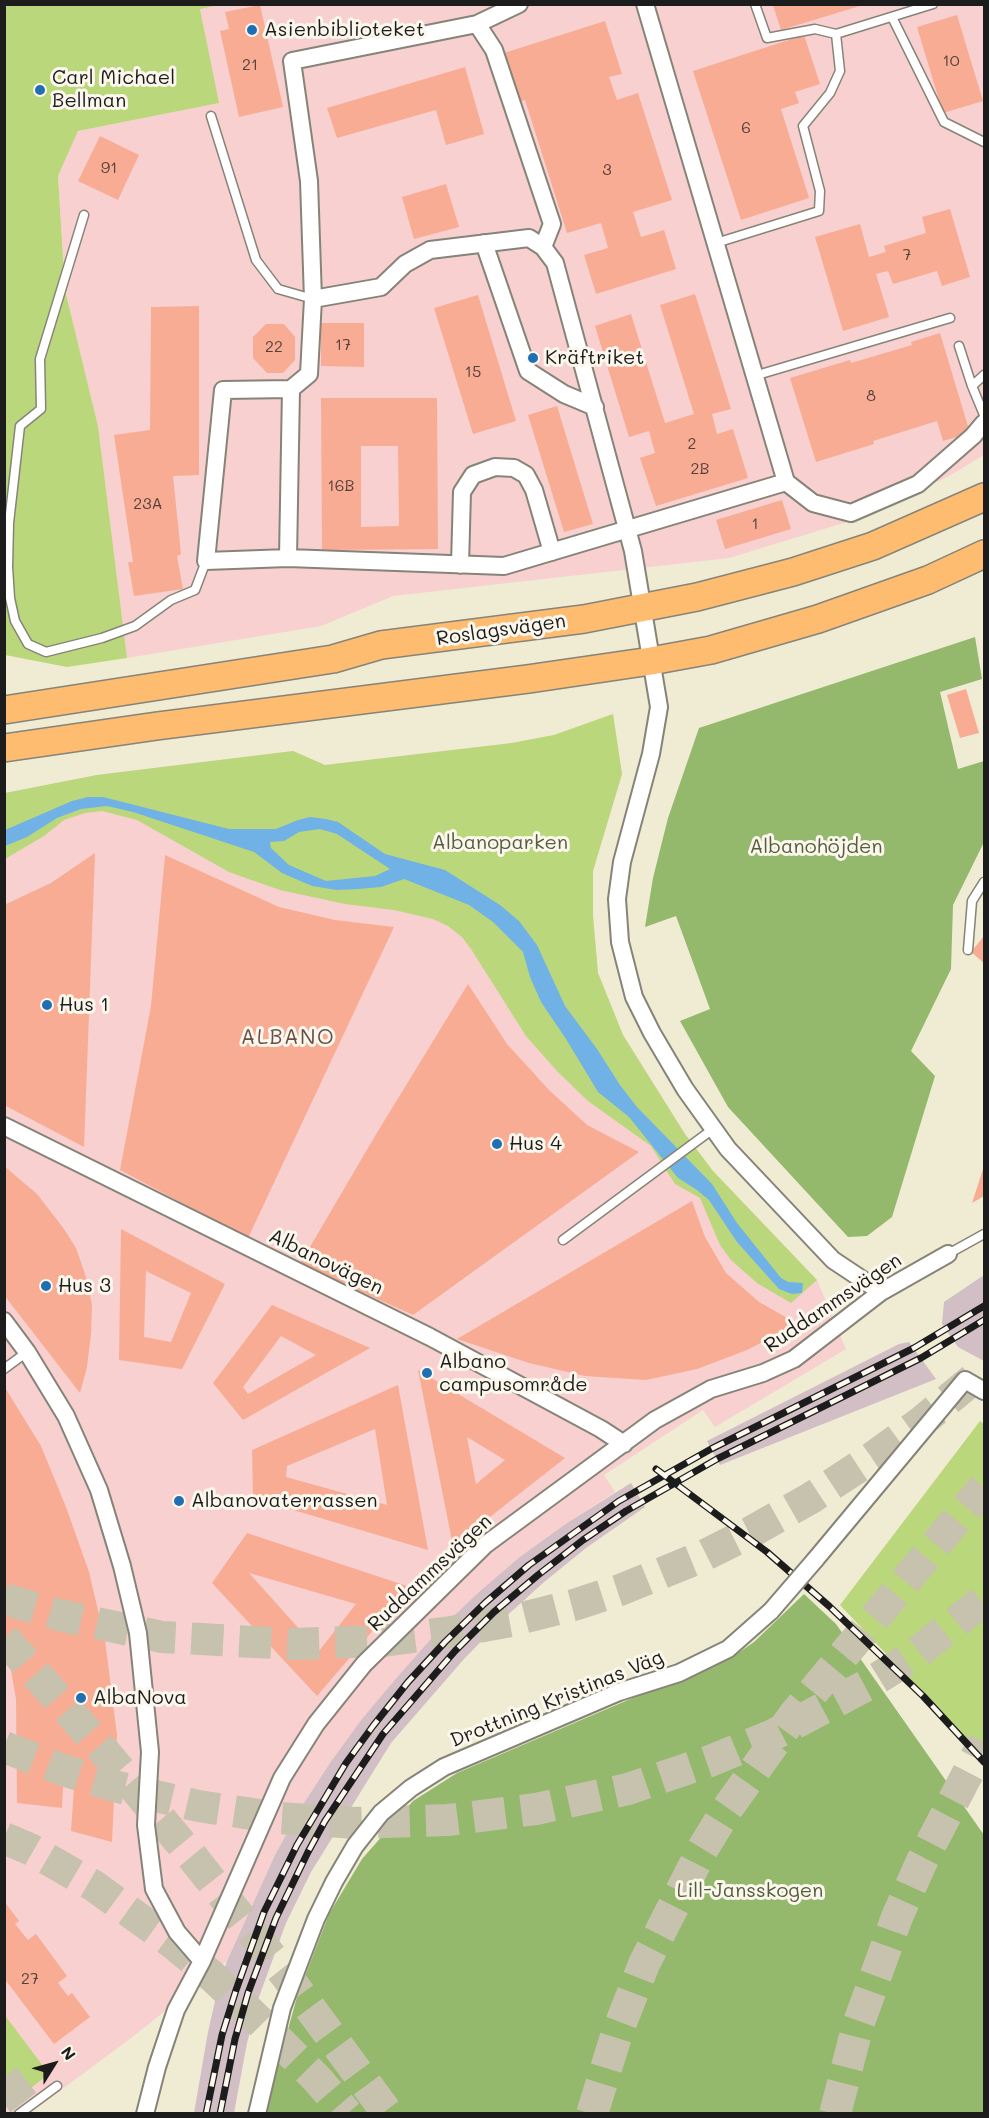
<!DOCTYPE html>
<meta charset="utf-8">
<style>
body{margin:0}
#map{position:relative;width:989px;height:2118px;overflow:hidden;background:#f0ebd3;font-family:Mali,sans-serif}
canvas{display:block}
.frame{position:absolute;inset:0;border:6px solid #1c1c1c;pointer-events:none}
.north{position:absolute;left:24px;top:2034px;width:60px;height:60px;-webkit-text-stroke:4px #fbf7ec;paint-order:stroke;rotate:53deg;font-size:16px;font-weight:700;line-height:24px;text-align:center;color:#1c1c1c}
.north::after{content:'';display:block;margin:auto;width:21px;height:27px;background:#1c1c1c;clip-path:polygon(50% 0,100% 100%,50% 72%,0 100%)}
</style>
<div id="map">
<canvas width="989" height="2118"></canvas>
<div class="frame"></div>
<div class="north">N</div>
</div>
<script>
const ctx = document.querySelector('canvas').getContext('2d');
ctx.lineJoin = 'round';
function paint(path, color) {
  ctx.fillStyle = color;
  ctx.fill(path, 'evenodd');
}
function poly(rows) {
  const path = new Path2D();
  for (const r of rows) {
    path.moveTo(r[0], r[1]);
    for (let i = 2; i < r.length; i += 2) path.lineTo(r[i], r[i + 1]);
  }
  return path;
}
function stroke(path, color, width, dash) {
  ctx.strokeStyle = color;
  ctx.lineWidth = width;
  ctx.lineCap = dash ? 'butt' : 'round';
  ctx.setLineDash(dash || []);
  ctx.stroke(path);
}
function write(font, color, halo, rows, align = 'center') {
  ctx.font = font + ' Mali,sans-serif';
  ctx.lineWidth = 6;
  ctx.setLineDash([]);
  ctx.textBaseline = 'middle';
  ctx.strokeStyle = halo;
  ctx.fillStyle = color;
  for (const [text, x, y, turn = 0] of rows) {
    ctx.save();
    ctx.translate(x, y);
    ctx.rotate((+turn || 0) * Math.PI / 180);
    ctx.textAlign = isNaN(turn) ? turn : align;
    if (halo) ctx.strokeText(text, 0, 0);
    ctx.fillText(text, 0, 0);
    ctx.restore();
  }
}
const built = poly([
 [218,5,984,5,984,455,949,476,863,517,729,558,393,596,321,626,127,658,98,426,65,290,58,176,78,131,218,103,200,8],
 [613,714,622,774,593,871,593,916,598,973,623,1035,685,1134,713,1171,817,1280,846,1349,715,1427,703,1410,604,1475,615,1492,567,1523,521,1556,437,1632,399,1675,330,1763,300,1809,275,1855,227,1961,135,2035,30,2113,5,2114,5,793,97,775,293,751,325,765,512,743,554,735]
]);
const industrial = poly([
 [984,1275,984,1361,958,1347,942,1324,944,1302],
 [909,1342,936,1379,720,1465,707,1441,899,1344],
 [631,1483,645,1507,586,1548,543,1583,502,1620,464,1659,391,1743,311,1872,286,1923,259,1997,247,2043,234,2113,194,2113,208,2032,219,1984,227,1961,275,1855,300,1809,330,1763,362,1719,399,1675,437,1632,478,1593,521,1556,567,1523]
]);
const green = poly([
 [5,4,218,5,200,9,219,103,78,131,58,176,65,290,98,426,127,658,67,667,5,655],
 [613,714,622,774,593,871,593,916,598,973,623,1035,685,1134,713,1171,817,1280,791,1303,757,1283,731,1260,720,1245,700,1198,675,1184,651,1146,588,1101,557,1071,526,1036,471,949,462,937,448,926,433,919,394,910,345,904,280,890,229,872,137,820,102,811,85,813,64,820,44,836,5,859,5,793,97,775,293,751,325,765,512,743,554,735],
 [980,1421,984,1424,984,1758,840,1605],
 [4,2014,49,2074,5,2108,4,2108]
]);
const forest = poly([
 [975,637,982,679,940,692,958,769,984,761,984,842,953,905,951,969,911,1051,935,1076,892,1217,867,1236,848,1237,728,1107,680,1021,710,1009,676,916,645,927,653,878,668,818,699,728],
 [804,1594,836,1624,984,1835,984,2113,267,2114,272,2087,297,1997,329,1914,362,1859,413,1801,457,1773,738,1653,754,1642]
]);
const water = poly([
 [88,797,103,797,229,829,276,829,298,820,310,817,326,819,338,822,385,854,445,870,500,905,519,921,537,945,565,1006,597,1049,620,1085,637,1107,712,1184,737,1223,781,1278,788,1282,803,1283,802,1293,792,1294,779,1289,737,1242,709,1200,697,1190,678,1178,629,1117,598,1092,566,1039,541,1002,530,977,523,952,493,922,469,905,404,879,381,887,359,889,337,890,312,886,282,873,254,852,133,812,107,806,81,809,57,818,27,837,5,846,5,830,72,801],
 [320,829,337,834,390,869,375,876,326,881,289,865,271,848,270,842,284,841,299,832]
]);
const building = poly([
 [260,5,283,107,239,117,220,31,229,29,225,12],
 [773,5,863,5,781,30],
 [957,15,983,101,943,113,917,27],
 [605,21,622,74,609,77,617,100,638,93,672,200,633,212,641,237,664,230,676,269,596,294,584,255,608,248,601,223,567,233,525,100,519,102,504,53],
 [804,35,820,84,795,92,799,103,781,109,809,198,741,220,693,71],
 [465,67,484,134,446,145,436,110,337,138,327,108],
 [100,136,139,155,118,200,78,181],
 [446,184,459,227,414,239,402,197],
 [950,209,970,277,942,286,937,271,893,284,888,271,876,274,889,317,843,331,815,237,860,224,869,257,886,252,884,246,926,233,922,217],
 [695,294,731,409,712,414,717,434,733,429,748,478,656,506,640,458,655,453,649,431,629,437,595,326,631,314,665,423,694,414,660,305],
 [478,295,516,421,473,434,434,308],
 [199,306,199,475,173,476,181,554,177,556,183,589,134,596,128,562,133,562,114,435,150,430,151,307],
 [321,323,364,323,364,367,321,366],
 [266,324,284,324,295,337,295,360,283,373,267,373,253,358,253,337],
 [940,333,970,433,943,441,937,421,873,441,874,444,816,462,790,378,850,360,851,363,912,345,911,342],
 [321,398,437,398,438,549,322,550],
 [361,446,398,446,399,526,361,527],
 [557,406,593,524,564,532,528,415],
 [782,500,791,529,725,549,716,520],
 [966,689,979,733,960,738,947,695],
 [95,853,84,1147,4,1105,4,905,51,883],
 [165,855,279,907,335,920,394,927,248,1238,120,1170,151,1006],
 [984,936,984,963,971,952],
 [468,984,507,1044,549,1090,587,1125,639,1152,413,1315,300,1264,375,1136],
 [4,1166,37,1194,64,1229,76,1248,86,1277,92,1305,91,1334,87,1367,80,1393,4,1295],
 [984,1166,984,1196,972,1203],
 [692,1201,705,1237,726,1273,759,1302,798,1324,747,1350,697,1369,646,1380,585,1376,529,1363,457,1339],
 [121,1229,225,1284,182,1369,119,1360],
 [146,1271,191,1293,171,1342,144,1337],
 [272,1305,370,1348,243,1420,213,1383],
 [281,1336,316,1355,248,1394,243,1387],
 [418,1370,565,1458,453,1546],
 [467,1437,505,1460,476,1484],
 [398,1385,428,1550,253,1498,252,1450],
 [375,1429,387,1505,286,1477,287,1466],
 [4,1386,41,1446,66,1507,89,1572,105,1640,117,1735,112,1842,71,1831,74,1788,63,1786,62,1808,17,1803,16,1699,4,1630],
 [247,1533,410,1587,317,1696,212,1583],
 [249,1573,356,1604,319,1651],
 [4,1901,19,1921,15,1924,28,1940,36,1934,67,1976,58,1983,68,1996,72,1993,90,2017,54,2044,4,1978]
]);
const highwayTunnel = poly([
 [4,1599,59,1615,162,1637,292,1644,382,1641,451,1632,511,1621,577,1604,620,1590,701,1557,751,1532,811,1498,872,1458,920,1423,984,1370],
 [4,1638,103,1750,194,1859,285,1974,388,2114],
 [4,1747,63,1770,118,1787,198,1806,279,1818,355,1823,448,1820,536,1809,628,1789,710,1761,773,1735,865,1686,913,1656,984,1600],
 [4,1838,32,1850,94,1886,174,1944,213,1977,260,2022,317,2079,347,2114],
 [4,2077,32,2114],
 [592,2114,617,2033,644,1964,702,1850,727,1809,794,1715,832,1669,984,1487],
 [835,2114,858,2025,897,1917,922,1861,984,1742]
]);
const lane = poly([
 [755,4,767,38,815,29,836,34],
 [892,17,944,122,984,142],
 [211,116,256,260,278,289,313,299],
 [84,215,40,359,41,409,20,426,9,523,8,567,10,598,15,621,28,644,46,652,102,638,135,626,171,600,195,590,206,561],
 [716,243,819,211,820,191,803,126,830,93,840,71,836,34,933,4],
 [959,346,972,386],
 [984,375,972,386,984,415],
 [754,376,950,318],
 [968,950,972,901,984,882],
 [563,1240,713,1129],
 [948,1254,984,1234],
 [4,1369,27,1352],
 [19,2114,57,2086]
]);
const street = poly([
 [477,24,494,50,552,224,543,247],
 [484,243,528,371,564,394,595,407],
 [313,299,381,287,405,264,430,250,529,238,543,247,555,263,633,551,659,707,651,754,622,862,617,899,620,942,634,997,652,1033,685,1089,728,1149,833,1260,881,1292],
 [291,389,223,390,206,561,288,558,504,566,786,482,645,4],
 [786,482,813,503,851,513,918,484,973,436,984,423],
 [288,558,291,389,309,374,313,299,309,181,292,61,477,24,519,4],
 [460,565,462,492,473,475,495,467,514,468,526,475,534,490,552,552],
 [4,1126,430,1337,601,1429,624,1444],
 [4,1321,27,1352,66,1416,99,1490,122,1566,138,1633,150,1752,146,1825,154,1889,177,1932,202,1961],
 [815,1560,965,1380,984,1391],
 [145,2114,157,2067,176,2010,202,1961,282,1778,316,1724,364,1664,485,1545,655,1420,711,1389,763,1373,794,1359,881,1292,948,1254],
 [257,2114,282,2008,316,1919,334,1882,355,1846,381,1813,411,1788,444,1767,619,1692,679,1673,728,1649,771,1611]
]);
const primary = poly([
 [4,710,333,659,381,645,584,619,697,597,793,572,873,546,984,497],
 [4,748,157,726,528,679,651,661,711,650,818,619,928,580,984,554]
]);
const rail = poly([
 [656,1469,767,1552,829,1606,923,1696,984,1762],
 [206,2114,222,2035,236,1990,264,1912,297,1845,346,1763,373,1726,408,1682,445,1642,485,1603,529,1565,619,1501,711,1449,914,1348,984,1306],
 [220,2114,235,2039,248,1993,276,1918,308,1852,325,1821,383,1734,455,1651,494,1612,538,1575,583,1540,626,1511,717,1459,921,1358,984,1320]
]);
const streetBridge = poly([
 [771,1611,815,1560]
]);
const markers = [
 [252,30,6,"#1f6fb2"],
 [40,90,6,"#1f6fb2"],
 [533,358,6,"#1f6fb2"],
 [47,1005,6,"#1f6fb2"],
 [497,1144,6,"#1f6fb2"],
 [46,1286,6,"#1f6fb2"],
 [427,1373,6,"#1f6fb2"],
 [179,1501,6,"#1f6fb2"],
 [81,1698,6,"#1f6fb2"]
];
const numberNames = [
 ["10",951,61],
 ["21",250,65],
 ["6",746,128],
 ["91",109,168],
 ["3",607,170],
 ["7",907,255],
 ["17",343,345],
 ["22",274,347],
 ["15",473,372],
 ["8",871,396],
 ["2",692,444],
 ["2B",700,469],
 ["16B",341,486],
 ["23A",148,504],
 ["1",755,524],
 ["27",30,1979]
];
const poiNames = [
 ["Asienbiblioteket",264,30],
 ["Carl Michael",52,78],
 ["Bellman",52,101],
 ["Kräftriket",545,358],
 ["Hus 1",59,1005],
 ["Hus 4",509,1144],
 ["Hus 3",58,1286],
 ["Albano",439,1362],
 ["campusområde",439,1385],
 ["Albanovaterrassen",191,1501],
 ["AlbaNova",93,1698]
];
const streetNames = [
 ["Roslagsvägen",501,630,-8],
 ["Albanovägen",326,1262,26],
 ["Ruddammsvägen",833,1303,-34],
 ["Ruddammsvägen",430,1573,-43],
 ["Drottning Kristinas Väg",557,1699,-22]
];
const parkNames = [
 ["Albanoparken",500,843],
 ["Albanohöjden",816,847],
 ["Lill-Jansskogen",750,1891]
];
const neighbourhoodNames = [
 ["ALBANO",288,1038]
];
paint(built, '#f7d0cf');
paint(industrial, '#d2bec5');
paint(green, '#bbd77c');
paint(forest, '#94b86c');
paint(water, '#70b2e5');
paint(building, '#f9ac94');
stroke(highwayTunnel, '#c6c2ae', 32, [32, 16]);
stroke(lane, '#868478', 11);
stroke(street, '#868478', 20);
stroke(primary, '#868478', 30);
stroke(lane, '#fff', 8);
stroke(street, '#fff', 16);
stroke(primary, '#fdbc70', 27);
stroke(rail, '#1c1c1c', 7);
stroke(rail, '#fbf7ec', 4.5, [14]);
stroke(streetBridge, '#868478', 20, []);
stroke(streetBridge, '#fff', 16);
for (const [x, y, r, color] of markers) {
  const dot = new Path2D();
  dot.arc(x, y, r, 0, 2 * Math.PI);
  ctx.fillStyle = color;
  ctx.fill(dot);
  stroke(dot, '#fbf7ec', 2);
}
write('16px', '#53403a', null, numberNames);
write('20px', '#1c1c1c', '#fbf7ec', poiNames, 'left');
write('20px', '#1c1c1c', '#fbf7ec', streetNames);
write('20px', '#545d3e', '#fbf7ec', parkNames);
ctx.letterSpacing = '1.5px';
write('21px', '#694e46', '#fbf7ec', neighbourhoodNames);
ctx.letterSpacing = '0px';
</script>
